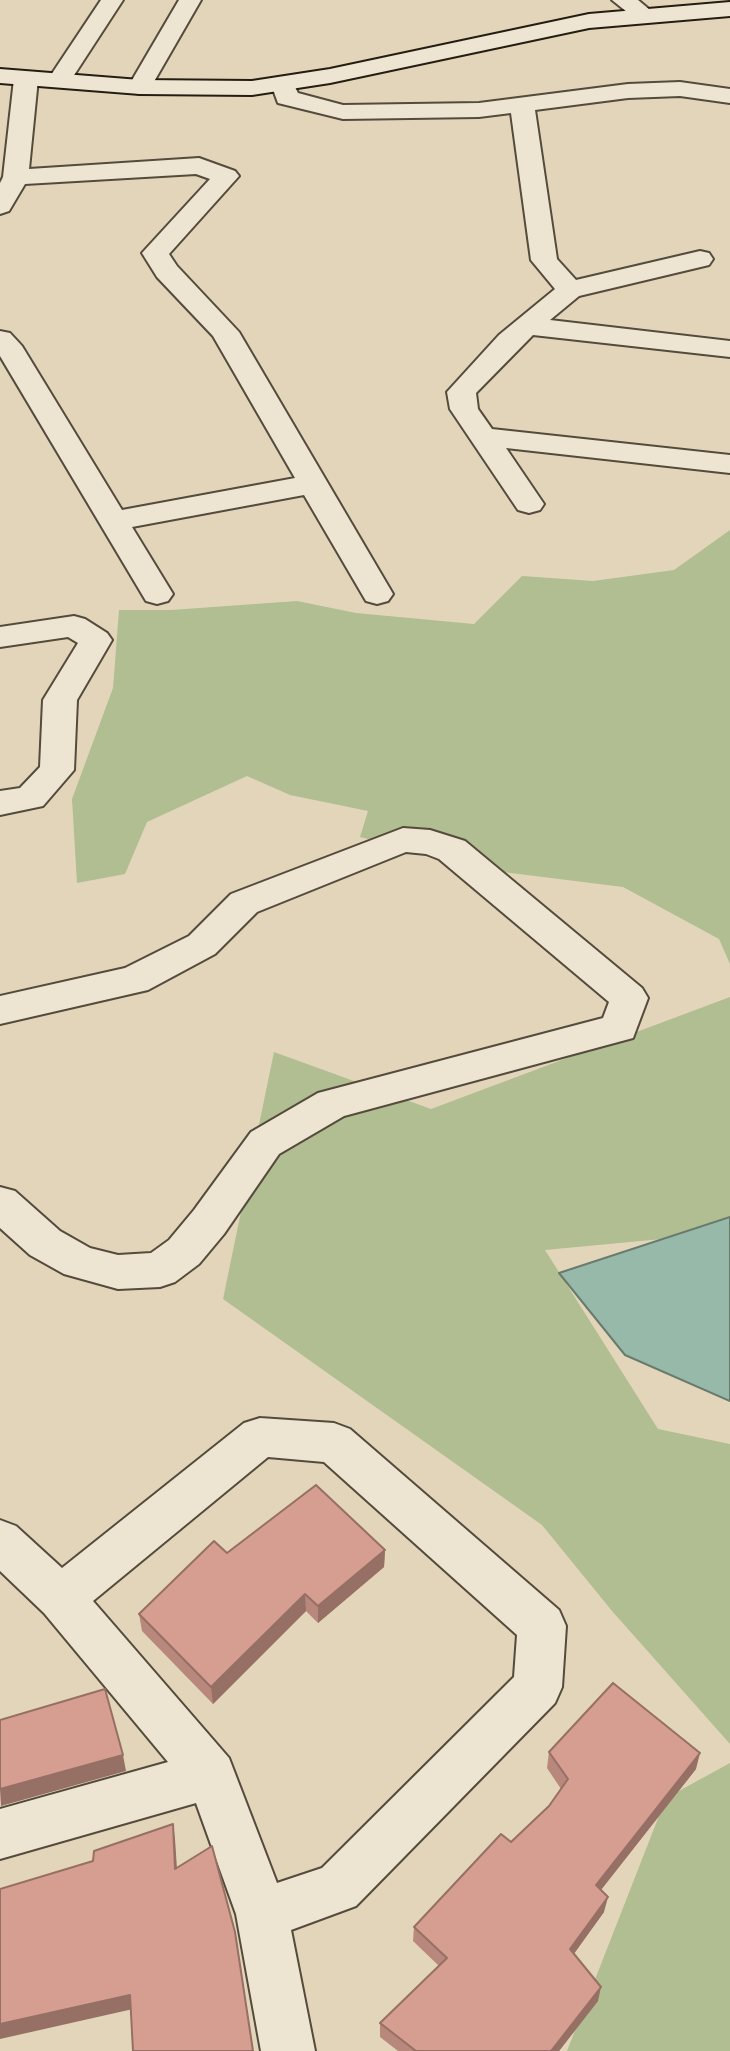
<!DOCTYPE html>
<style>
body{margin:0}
canvas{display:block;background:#e3d5ba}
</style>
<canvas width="730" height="2051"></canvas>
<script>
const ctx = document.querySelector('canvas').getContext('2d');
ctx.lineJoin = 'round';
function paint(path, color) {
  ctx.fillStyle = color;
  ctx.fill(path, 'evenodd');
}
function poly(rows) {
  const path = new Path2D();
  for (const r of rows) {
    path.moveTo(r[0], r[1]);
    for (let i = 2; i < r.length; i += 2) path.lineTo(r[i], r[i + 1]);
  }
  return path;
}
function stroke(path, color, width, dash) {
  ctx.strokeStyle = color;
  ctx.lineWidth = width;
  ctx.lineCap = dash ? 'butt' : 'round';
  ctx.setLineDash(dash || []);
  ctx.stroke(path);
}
const green = poly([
 [730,530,730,964,719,939,623,887,495,871,360,837,368,811,290,795,247,776,147,822,125,874,77,883,72,799,113,688,119,610,171,610,297,601,356,613,474,624,522,576,593,581,674,570],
 [730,997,730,1217,662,1239,545,1250,658,1429,730,1444,730,1744,612,1611,542,1525,223,1299,274,1052,431,1109],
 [730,1763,730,2051,567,2051,666,1798]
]);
const water = poly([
 [730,1217,730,1401,625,1355,559,1273,730,1217]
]);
const street = poly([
 [101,0,123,0,67,86,51,86,47,81,101,0],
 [179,0,201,0,148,92,140,94,132,92,128,87,179,0],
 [612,0,638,0,656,15,653,20,645,22,637,20,612,0],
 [26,72,34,74,38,79,29,169,199,158,235,171,239,176,169,254,177,266,239,332,393,594,388,601,377,604,366,601,304,495,132,527,173,594,168,601,157,604,146,601,0,356,0,331,10,333,22,346,122,510,295,478,213,336,157,277,142,253,210,179,196,174,25,184,9,211,0,214,0,183,3,177,14,79,18,74,26,72],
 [283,77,291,79,298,93,343,105,479,103,628,84,680,82,730,89,730,103,680,96,628,98,535,110,557,259,576,280,700,251,709,253,713,259,709,265,579,296,550,320,730,341,730,357,533,335,476,393,478,409,492,429,730,455,730,473,506,448,544,504,540,510,529,513,518,510,450,409,447,392,499,335,555,289,531,260,511,113,479,117,343,119,278,103,271,84,275,79,283,77],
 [74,616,85,619,107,633,112,640,77,700,74,770,43,806,0,815,0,791,20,788,40,767,43,700,78,643,68,637,0,647,0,627,74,616],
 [403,828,430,830,465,841,642,988,648,998,633,1038,344,1116,279,1154,224,1234,199,1264,175,1282,160,1287,118,1289,64,1274,30,1255,0,1228,0,1187,15,1191,60,1231,90,1248,118,1255,151,1253,169,1240,194,1210,251,1132,318,1093,603,1018,609,1002,439,859,426,854,406,852,257,912,215,954,148,990,0,1024,0,996,125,968,189,936,231,894,403,828],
 [260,1418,334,1423,350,1429,559,1610,566,1626,562,1687,555,1703,356,1906,291,1930,315,2051,261,2051,236,1914,196,1803,0,1859,0,1809,168,1762,44,1613,0,1571,0,1520,16,1526,62,1568,244,1423,260,1418],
 [268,1457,324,1462,517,1635,514,1677,322,1868,277,1883,229,1758,93,1601,268,1457]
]);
const secondary = poly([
 [730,2,730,16,589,28,330,83,252,95,140,94,0,83,0,69,140,80,252,81,330,69,589,14,730,2]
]);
const wall = poly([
 [385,1550,384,1567,318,1623,306,1611,213,1704,142,1631,139,1614,227,1553],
 [549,1752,696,1769,601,1890,604,1912,574,1954,598,2001,559,2051,398,2051,380,2037,380,2023,439,1966,413,1941,414,1927,511,1842,549,1806,561,1789,547,1768]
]);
const shadedWall = poly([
 [385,1550,384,1567,318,1623,318,1606],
 [305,1594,306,1611,213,1704,211,1687],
 [700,1753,696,1769,593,1900,596,1885],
 [123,1755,126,1771,1,1806,0,1789],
 [173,1824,175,1839,178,1884,175,1869],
 [608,1897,604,1912,567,1963,570,1949],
 [601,1987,598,2001,559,2051,551,2051],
 [130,1995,133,2009,0,2039,0,2024]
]);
const building = poly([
 [316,1485,385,1550,318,1606,305,1594,211,1687,139,1614,214,1541,227,1553,316,1485],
 [613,1683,700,1753,596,1885,608,1897,570,1949,601,1987,551,2051,416,2051,380,2023,447,1958,414,1927,501,1834,511,1842,549,1806,568,1779,549,1752,613,1683],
 [105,1689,123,1755,0,1789,0,1720,105,1689],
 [173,1824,175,1869,212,1846,235,1932,253,2051,133,2051,130,1995,0,2024,0,1889,93,1861,94,1851,173,1824]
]);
paint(green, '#b0be92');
paint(water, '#96b9a9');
stroke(water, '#697b6d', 2);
stroke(street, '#544b3c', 4);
stroke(secondary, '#251d12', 4);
paint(street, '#ede4d2');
paint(secondary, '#ede4d2');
paint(wall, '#b8887c');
paint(shadedWall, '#966f65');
paint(building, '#d69e90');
stroke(building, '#966f65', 2);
</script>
